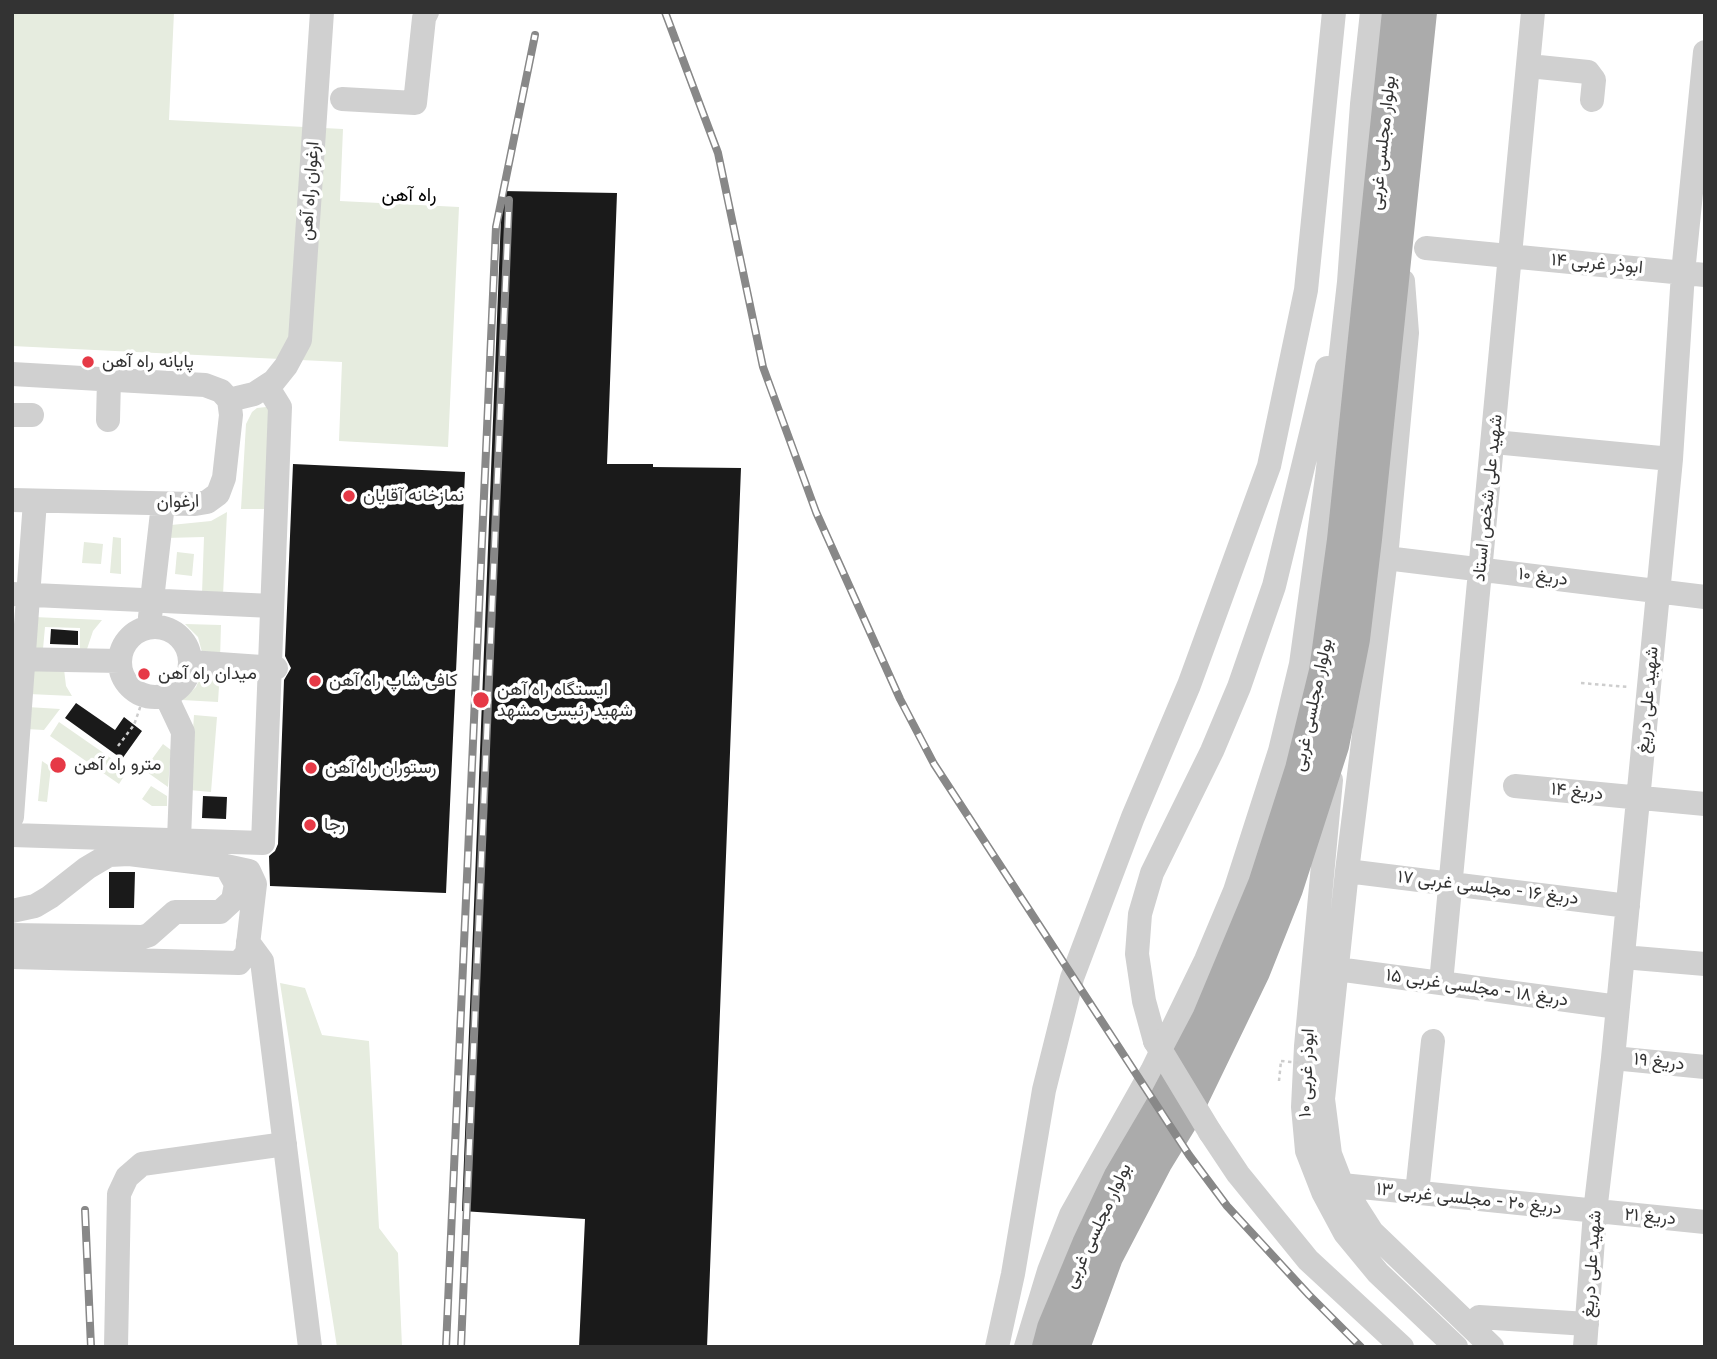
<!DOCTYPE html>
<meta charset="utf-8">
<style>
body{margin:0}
#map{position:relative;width:1717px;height:1359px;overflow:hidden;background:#fff;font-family:"Fira Sans",sans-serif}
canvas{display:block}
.frame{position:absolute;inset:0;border:14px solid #333;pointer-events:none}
</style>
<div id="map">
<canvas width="1717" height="1359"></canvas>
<div class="frame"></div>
</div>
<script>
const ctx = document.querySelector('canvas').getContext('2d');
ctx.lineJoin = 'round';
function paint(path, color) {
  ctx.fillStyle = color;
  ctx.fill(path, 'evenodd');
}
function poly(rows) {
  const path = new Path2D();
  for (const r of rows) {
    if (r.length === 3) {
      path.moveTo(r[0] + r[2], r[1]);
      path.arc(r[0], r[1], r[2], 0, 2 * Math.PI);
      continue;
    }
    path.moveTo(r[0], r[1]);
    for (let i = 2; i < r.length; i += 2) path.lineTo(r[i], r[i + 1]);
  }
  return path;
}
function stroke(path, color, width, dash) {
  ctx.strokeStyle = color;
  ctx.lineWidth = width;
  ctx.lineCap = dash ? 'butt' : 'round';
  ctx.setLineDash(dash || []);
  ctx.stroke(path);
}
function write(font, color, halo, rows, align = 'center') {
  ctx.font = font + ' "Fira Sans",Vazirmatn,sans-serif';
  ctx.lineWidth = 7;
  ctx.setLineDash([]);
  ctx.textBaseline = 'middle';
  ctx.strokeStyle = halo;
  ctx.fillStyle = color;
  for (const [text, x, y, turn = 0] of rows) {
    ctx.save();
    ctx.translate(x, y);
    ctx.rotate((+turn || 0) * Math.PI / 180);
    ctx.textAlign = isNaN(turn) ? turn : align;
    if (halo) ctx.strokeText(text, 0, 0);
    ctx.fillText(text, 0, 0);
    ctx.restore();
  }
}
const green = poly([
 [12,12,174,12,169,120,343,129,340,201,459,207,448,447,339,441,342,362,12,346],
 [266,407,275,408,270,509,241,509,246,424,252,412,257,408],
 [227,512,223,595,202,594,204,537,165,538,171,525,211,521],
 [113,537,121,538,121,574,110,573],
 [84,542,103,544,101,564,82,563],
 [177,552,194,554,192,576,175,574],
 [34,617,102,620,93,631,86,652,80,652,80,628,45,627,43,649,31,649],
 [185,624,221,625,220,659,203,656,198,637],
 [29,667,64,669,66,686,72,696,29,694],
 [220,670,218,702,182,700,196,687,201,675],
 [27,707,60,709,44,730,26,729],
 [194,715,217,717,211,792,189,790],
 [59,722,128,770,119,784,50,736],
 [163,744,171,750,168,787,144,770],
 [42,761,51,767,47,802,38,801],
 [151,786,167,796,167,806,152,806,142,799],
 [280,983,305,988,322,1035,369,1041,379,1228,398,1253,402,1347,337,1347]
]);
const building = poly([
 [502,191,617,193,607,464,653,464,653,467,741,468,707,1347,579,1347,585,1219,462,1211],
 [293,464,465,472,446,893,270,886,269,856,275,851,278,844,284,680,291,668,285,656],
 [51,629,78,631,78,645,50,644],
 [76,703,115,730,124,717,142,731,122,759,65,718],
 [203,796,227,797,226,819,202,818],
 [109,872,135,872,134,908,109,908]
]);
const path = poly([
 [1581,683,1628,687],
 [118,746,134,725,144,696],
 [1279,1081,1281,1061]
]);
const minor = poly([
 [1529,66,1588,72,1594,80,1592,100],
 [342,99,415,103,424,18,427,12],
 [1426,248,1705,275],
 [1403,281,1407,333,1386,558,1347,871,1323,1099,1330,1154,1342,1185,1372,1232,1492,1347],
 [12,374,205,385,221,391,229,400],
 [229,400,254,394,274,381,286,366,300,340,322,12],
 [12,415,32,415],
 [108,420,109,379],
 [1494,442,1671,459],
 [12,500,195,504,207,502,218,494,224,478,231,415,229,400],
 [1386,558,1705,597],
 [12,594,272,606],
 [150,617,163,504],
 [155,662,35],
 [12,659,120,661],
 [190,662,276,668],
 [166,696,183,732,179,840],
 [1331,780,1306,1046,1303,1107,1307,1151,1323,1192,1345,1233,1378,1273,1456,1347],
 [1515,786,1705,804],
 [12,817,35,501],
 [12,835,263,843,280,407,267,386],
 [1347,871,1628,906],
 [12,911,35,906,50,897,87,868,109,855,129,854,226,866,236,884,233,900,220,912,175,912,149,935,143,937,12,935],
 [248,942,262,961,310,1347],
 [12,957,239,963,247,953,255,884,249,871,226,866],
 [1623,957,1705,964],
 [1337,969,1618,1007],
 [1441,983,1533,12],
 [1155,1041,1144,1001,1137,954,1140,914,1152,873,1212,751,1239,687,1274,586,1327,368],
 [1613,1058,1705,1067],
 [1210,1132,1238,1174,1308,1260,1402,1347],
 [1342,1185,1705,1222],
 [1417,1193,1433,1041],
 [1479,1317,1587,1324],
 [116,1347,119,1194,127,1177,142,1164,285,1144],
 [997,1347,1013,1274,1044,1090,1072,978,1133,817,1189,685,1269,466,1306,290,1334,12],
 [1026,1347,1049,1271,1071,1215,1152,1071,1206,960,1235,891,1280,751,1301,664,1327,477,1349,282,1362,104,1372,12],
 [1585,1347,1595,1212,1613,1058,1671,459,1683,273,1705,52]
]);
const major = poly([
 [1047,1347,1052,1328,1087,1244,1119,1176,1166,1096,1207,1018,1263,884,1300,769,1324,671,1342,540,1397,12],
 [1075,1347,1108,1257,1157,1163,1184,1119,1255,972,1288,889,1334,746,1355,639,1367,539,1422,12]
]);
const rail = poly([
 [665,12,718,153,763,367,816,512,900,699,934,764,1189,1155,1227,1206,1309,1295,1361,1347],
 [85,1210,91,1347],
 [446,1347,496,227,535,35],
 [461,1347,509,200]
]);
const pathBridge = poly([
 [1281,1061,1319,1065]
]);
const minorBridge = poly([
 [1155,1041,1210,1132]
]);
const markers = [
 [88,362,7,"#e63946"],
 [349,496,7,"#e63946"],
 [144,674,7,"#e63946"],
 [315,681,7,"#e63946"],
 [481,700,9,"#e63946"],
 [58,765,9,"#e63946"],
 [311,768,7,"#e63946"],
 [310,825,7,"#e63946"]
];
const streetNames = [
 ["بولوار مجلسی غربی",1383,143,-84],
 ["ارغوان راه آهن",310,191,-86],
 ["ابوذر غربی ۱۴",1597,264,5],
 ["شهید علی شخص استاد",1488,498,-84],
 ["ارغوان",178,502,-2],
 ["دریغ ۱۰",1543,577,7],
 ["شهید علی دریغ",1648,700,-85],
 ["بولوار مجلسی غربی",1313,705,-78],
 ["دریغ ۱۴",1577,792,6],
 ["دریغ ۱۶ - مجلسی غربی ۱۷",1488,888,7],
 ["دریغ ۱۸ - مجلسی غربی ۱۵",1477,988,8],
 ["دریغ ۱۹",1659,1062,6],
 ["ابوذر غربی ۱۰",1307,1073,-88],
 ["دریغ ۲۰ - مجلسی غربی ۱۳",1469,1199,6],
 ["دریغ ۲۱",1650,1217,5],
 ["بولوار مجلسی غربی",1098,1226,-65],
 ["شهید علی دریغ",1592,1264,-86]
];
const poiNames = [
 ["پایانه راه آهن",102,362],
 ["نمازخانه آقایان",363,496],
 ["میدان راه آهن",158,674],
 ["کافی شاپ راه آهن",329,681],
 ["ایستگاه راه آهن",497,690],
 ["شهید رئیسی مشهد",497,711],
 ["مترو راه آهن",74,765],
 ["رستوران راه آهن",325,768],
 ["رجا",324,825]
];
const neighbourhoodNames = [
 ["راه آهن",409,196]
];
paint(green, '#e6ecdf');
paint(building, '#1a1a1a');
stroke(path, '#cdcdcd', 2.5, [3.5, 3.5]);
stroke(minor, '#d0d0d0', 24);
stroke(major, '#ababab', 30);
stroke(rail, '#888', 8);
stroke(rail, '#fff', 5, [16]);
stroke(pathBridge, '#cdcdcd', 2.5, [3.5, 3.5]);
stroke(minorBridge, '#d0d0d0', 24);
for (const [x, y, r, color] of markers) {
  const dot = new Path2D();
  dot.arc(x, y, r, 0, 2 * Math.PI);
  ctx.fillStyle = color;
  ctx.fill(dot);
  stroke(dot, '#fff', 2.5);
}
write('18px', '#333', '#fff', streetNames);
write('18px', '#333', '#fff', poiNames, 'left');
write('19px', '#000', '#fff', neighbourhoodNames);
</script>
